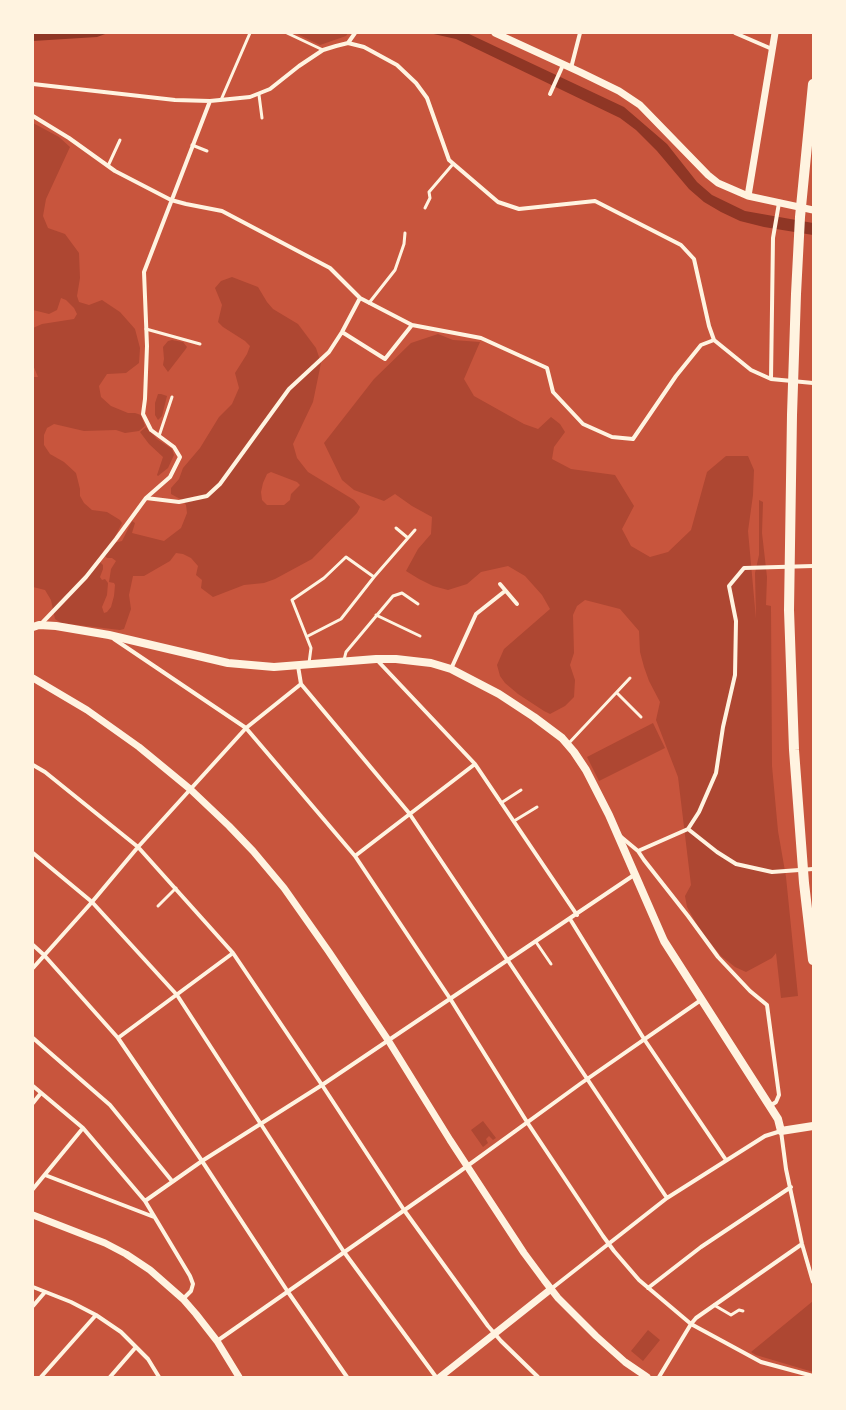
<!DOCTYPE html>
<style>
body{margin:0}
#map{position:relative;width:846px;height:1410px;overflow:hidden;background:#c8553d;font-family:"DejaVu Sans",sans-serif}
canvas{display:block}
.frame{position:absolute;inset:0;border:34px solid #fff3e0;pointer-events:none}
</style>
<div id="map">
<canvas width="846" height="1410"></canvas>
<div class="frame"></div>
</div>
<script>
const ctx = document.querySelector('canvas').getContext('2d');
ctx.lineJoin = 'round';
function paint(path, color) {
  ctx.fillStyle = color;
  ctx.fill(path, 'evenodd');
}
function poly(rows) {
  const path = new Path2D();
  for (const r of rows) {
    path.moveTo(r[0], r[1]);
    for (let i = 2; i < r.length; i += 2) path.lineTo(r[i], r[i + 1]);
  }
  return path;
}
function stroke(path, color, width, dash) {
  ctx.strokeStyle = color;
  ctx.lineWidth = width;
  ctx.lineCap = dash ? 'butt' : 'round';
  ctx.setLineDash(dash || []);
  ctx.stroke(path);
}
const green = poly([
 [295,33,348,33,346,36,320,45],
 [33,123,59,137,70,147,46,199,43,216,48,228,65,234,79,253,80,278,77,296,79,302,89,305,102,300,120,312,135,329,140,348,139,363,126,373,107,374,99,386,101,397,111,406,128,413,135,413,141,415,145,426,139,431,125,433,116,430,84,431,54,424,47,428,44,435,44,445,50,454,64,462,76,473,80,489,80,496,84,503,92,510,107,512,120,520,122,523,114,539,109,544,122,541,132,521,135,523,132,533,164,541,181,528,187,513,186,505,182,500,171,494,171,488,179,479,183,468,200,448,219,417,232,404,239,388,235,373,247,354,250,346,245,341,223,327,218,322,222,305,215,288,221,281,232,277,258,287,267,302,273,309,298,324,316,348,321,363,313,402,293,444,297,458,308,472,354,500,360,507,357,513,312,559,275,579,264,583,244,585,213,597,201,588,202,580,196,575,198,566,191,558,183,554,176,553,170,561,144,576,133,576,129,595,131,609,124,629,120,630,61,623,55,619,51,600,45,590,33,587,33,377,38,377,33,365,33,328,42,324,74,319,77,314,74,308,66,300,61,298,57,310,49,314,33,310],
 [271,472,297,482,300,485,291,494,290,500,284,505,267,505,262,500,261,492,263,483,267,474],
 [105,549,106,550,105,556,107,558,112,558,116,561,111,569,109,582,114,583,115,585,114,596,111,607,107,612,104,613,102,607,107,595,108,583,105,579,102,580,100,577,103,569,103,565,98,560],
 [438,334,453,340,480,342,464,379,474,396,524,424,538,429,551,417,560,424,565,432,554,447,552,459,571,469,615,475,634,506,622,529,631,546,650,557,668,552,691,530,707,472,726,456,748,456,754,470,753,495,748,531,756,619,755,573,759,555,759,500,763,502,762,533,767,577,766,605,771,606,772,766,778,831,786,877,798,996,781,998,776,953,772,958,746,972,735,967,721,956,700,930,687,907,685,896,691,885,678,777,656,720,660,702,649,681,644,667,640,652,639,631,620,609,585,600,577,606,573,615,574,653,570,665,575,680,574,697,565,706,550,714,544,711,518,694,505,683,500,676,497,665,504,649,550,609,542,595,525,576,508,566,481,572,467,584,448,590,433,586,419,579,406,571,418,549,431,534,432,517,412,506,395,494,384,501,354,490,342,480,324,443,374,379,411,343],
 [172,340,183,342,187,347,185,350,168,372,163,365,164,359,163,347,168,341],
 [158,394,161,394,167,396,162,416,158,420,155,415,155,403],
 [146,427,157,439,172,449,174,455,168,468,158,476,157,475,163,457,149,444,140,432],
 [653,723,665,748,599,781,587,757],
 [483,1121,496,1138,493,1140,489,1136,486,1139,488,1143,483,1147,471,1130],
 [813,1301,813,1372,756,1355,751,1352],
 [648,1330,660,1340,643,1361,631,1351]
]);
const water = poly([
 [33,33,108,33,97,37,33,41],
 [429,33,467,33,624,107,667,144,697,182,712,195,745,211,813,223,813,235,764,227,740,221,721,212,704,202,689,189,657,151,636,130,620,118,456,39]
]);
const service = poly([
 [287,33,323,50],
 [259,95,262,118],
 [221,100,250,33],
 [192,145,207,151],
 [108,166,120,140],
 [425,208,430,198,429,192,453,164],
 [369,303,395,270,404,244,405,233],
 [146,329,200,344],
 [159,436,172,397],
 [408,538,415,530],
 [374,577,408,538,396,528],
 [376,615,420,636],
 [308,636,341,619,374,577,346,557,324,578,292,600,311,648,309,663],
 [344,660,346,652,393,596,402,593,418,604],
 [617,693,641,717],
 [568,744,630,678],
 [501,803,521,790],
 [514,821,537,807],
 [158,906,176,888],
 [536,942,551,964],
 [714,1305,731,1315,739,1310,743,1311]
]);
const minor = poly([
 [735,33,772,49],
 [348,43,355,33],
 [571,68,580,33],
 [33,84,175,100,210,101,250,97,270,89,299,66,323,50,336,46,348,43,364,47,397,65,416,83,427,98,449,160,498,202,519,209,595,201,681,245,694,259,709,326,714,340,751,370,771,379,813,383],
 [550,94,563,65],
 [33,116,69,138,115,171,171,200,186,204,222,211,330,268,360,298],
 [342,332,385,359,412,325],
 [771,379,773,238,779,203],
 [146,498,170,477,180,457,174,447,151,430,143,414,145,399,147,346,144,272,210,101],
 [500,584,517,604],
 [41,624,86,577,116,539,146,498,179,502,207,496,220,484,289,389,329,352,342,332,360,298,412,325,481,338,547,368,553,392,583,424,612,437,633,439,676,376,701,345,714,340],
 [114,639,246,728,355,856,451,1000,527,1122,603,1236,614,1251,639,1280,691,1324,761,1362,813,1376],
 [376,659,475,764,577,915],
 [298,666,301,684,409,813,667,1198],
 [451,669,476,614,505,591],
 [33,765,45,772,138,847,233,953,322,1085,404,1210,488,1326,501,1341,538,1377],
 [688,829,717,852,736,864,772,872,813,869],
 [620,836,638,851,644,860,688,916,718,957,750,991,767,1005,779,1095,776,1102,770,1106],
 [638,851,688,829,699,812,716,773,723,727,735,675,736,621,729,586,744,568,813,566],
 [33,853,92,902,177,995,344,1252,436,1377],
 [355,856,475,764],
 [570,919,644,1039,726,1160],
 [33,945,44,955,118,1038,202,1161,288,1292,347,1377],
 [33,968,92,902,138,847,246,728,301,684],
 [33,1038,110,1105,172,1181],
 [118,1038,233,953],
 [33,1086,83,1128,145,1201,190,1276,193,1284,191,1291,183,1299],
 [33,1103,41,1093],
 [45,1175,154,1217],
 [33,1189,83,1128],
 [145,1201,202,1161,322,1085,634,875],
 [33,1287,71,1302,96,1315,121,1332,148,1359,159,1377],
 [648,1288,701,1247,791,1187],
 [551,1289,667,1198,765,1136,781,1131,786,1169,802,1244,813,1282],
 [33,1306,45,1292],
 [217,1341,459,1172,580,1084,701,1000],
 [41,1377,96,1315],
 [110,1377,136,1347],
 [659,1377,691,1324,696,1318,802,1244]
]);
const tertiary = poly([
 [495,33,580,72,619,91,640,105,708,175,718,183,748,196,813,210],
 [748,196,775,33],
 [33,678,87,710,139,747,190,789,229,826,253,851,284,888,329,952,388,1040,450,1140,524,1253,544,1280,558,1298,596,1336,625,1362,647,1377],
 [33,1215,105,1243,126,1254,150,1270,183,1299,196,1314,217,1341,239,1377],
 [440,1377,551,1289]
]);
const secondary = poly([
 [33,627,39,625,56,626,109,635,228,663,274,667,376,659,396,659,431,663,451,669,499,694,534,717,562,738,574,752,586,770,609,815,664,941,778,1119,781,1131,813,1126]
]);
const motorway = poly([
 [813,84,800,217,796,294,792,415,789,610,794,750,804,883,813,960]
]);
paint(green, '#ae4732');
paint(water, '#8f3625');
stroke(service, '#fff3e0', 3);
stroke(minor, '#fff3e0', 4);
stroke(tertiary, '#fff3e0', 7);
stroke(secondary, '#fff3e0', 8);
stroke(motorway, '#fff3e0', 10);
</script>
